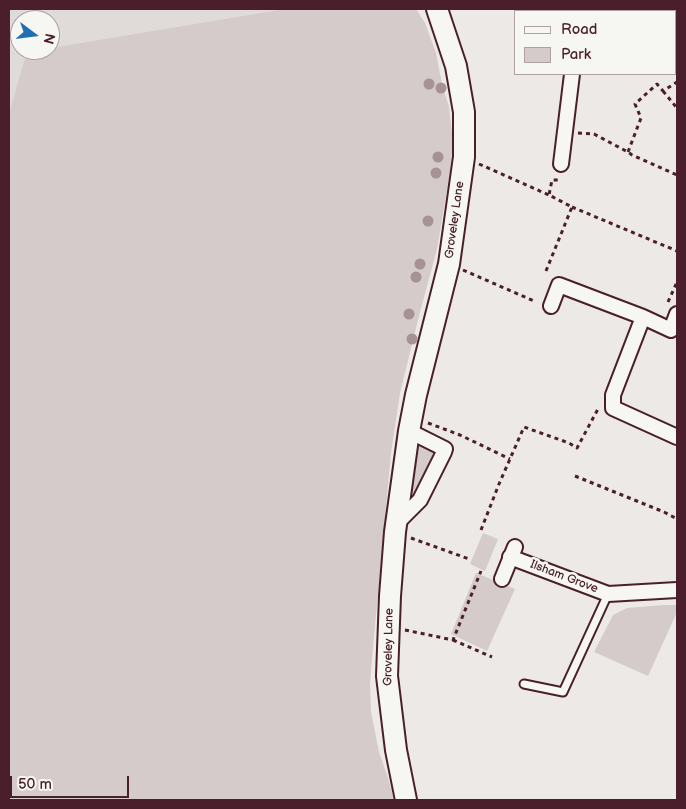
<!DOCTYPE html>
<style>
body{margin:0}
#map{position:relative;width:686px;height:809px;overflow:hidden;background:#ece9e6;font-family:"Balsamiq Sans",sans-serif}
canvas{display:block}
.frame{position:absolute;inset:0;border:10px solid #4a1f2b;pointer-events:none}
.legend{position:absolute;left:514px;top:10px;width:162px;height:65px;box-sizing:border-box;background:#f6f6f2;border:1px solid #b1a0a2;margin:0;padding:6px 9px;list-style:none;font-size:15px;color:#4a1f2b}
.legend li{display:flex;align-items:center;gap:10px;height:25px}
.legend b{width:25px;border:1px solid #b1a0a2}
.north{position:absolute;left:10px;top:10px;width:50px;height:50px;box-sizing:border-box;background:#f6f6f2;border:1px solid #b1a0a2;border-radius:50%;rotate:105deg;font-size:14px;font-weight:700;line-height:20px;text-align:center;color:#4a1f2b}
.north::after{content:'';display:block;margin:auto;width:18px;height:22px;background:#1f6fb2;clip-path:polygon(50% 0,100% 100%,50% 72%,0 100%)}
.scale{position:absolute;left:10px;top:776px;width:119px;height:22px;box-sizing:border-box;border:2px solid #4a1f2b;border-top:0;padding-left:6px;font-size:15px;line-height:18px;white-space:nowrap;color:#4a1f2b;-webkit-text-stroke:4px #f6f6f2;paint-order:stroke}
</style>
<div id="map">
<canvas width="686" height="809"></canvas>
<div class="frame"></div>
<ul class="legend">
<li><b style="height:6px;background:#f6f6f2"></b>Road</li>
<li><b style="height:14px;background:#d4cbca"></b>Park</li>
</ul>
<div class="north">N</div>
<div class="scale">50 m</div>
</div>
<script>
const ctx = document.querySelector('canvas').getContext('2d');
ctx.lineJoin = 'round';
function paint(path, color) {
  ctx.fillStyle = color;
  ctx.fill(path, 'evenodd');
}
function poly(rows) {
  const path = new Path2D();
  for (const r of rows) {
    path.moveTo(r[0], r[1]);
    for (let i = 2; i < r.length; i += 2) path.lineTo(r[i], r[i + 1]);
  }
  return path;
}
function stroke(path, color, width, dash) {
  ctx.strokeStyle = color;
  ctx.lineWidth = width;
  ctx.lineCap = dash ? 'butt' : 'round';
  ctx.setLineDash(dash || []);
  ctx.stroke(path);
}
function write(font, color, halo, rows, align = 'center') {
  ctx.font = font + ' "Balsamiq Sans",sans-serif';
  ctx.lineWidth = 5;
  ctx.setLineDash([]);
  ctx.textBaseline = 'middle';
  ctx.strokeStyle = halo;
  ctx.fillStyle = color;
  for (const [text, x, y, turn = 0] of rows) {
    ctx.save();
    ctx.translate(x, y);
    ctx.rotate((+turn || 0) * Math.PI / 180);
    ctx.textAlign = isNaN(turn) ? turn : align;
    if (halo) ctx.strokeText(text, 0, 0);
    ctx.fillText(text, 0, 0);
    ctx.restore();
  }
}
const built = poly([
 [9,9,279,9,278,10,50,48,50,20,20,20,20,50,36,50,27,52,9,113]
]);
const green = poly([
 [279,9,416,9,425,23,436,53,442,84,449,107,453,142,450,172,437,249,419,316,400,393,391,453,373,647,370,684,371,712,379,752,388,778,394,800,9,800,9,113,27,51,36,50,50,50,50,48,278,10],
 [417,443,440,453,417,499,408,503],
 [483,533,498,539,485,571,470,564],
 [476,573,515,589,487,651,451,634],
 [664,605,677,605,677,612,648,676,594,652,613,615,627,608]
]);
const path = poly([
 [568,9,570,11],
 [663,91,677,108],
 [578,133,594,134,628,152,632,155,677,175],
 [628,152,641,118,635,104,657,84,663,91,677,82],
 [479,164,549,195],
 [572,207,677,251],
 [463,270,534,301],
 [546,271,572,207,549,195,552,180,558,180,558,177],
 [668,302,677,282],
 [428,423,460,435,510,459],
 [575,476,664,512,677,519],
 [481,530,499,484,524,427,569,443,577,448,598,409,599,409],
 [411,538,469,559],
 [405,630,453,640,481,571],
 [453,640,492,657]
]);
const lane = poly([
 [524,684,563,692,608,594]
]);
const street = poly([
 [675,57,677,58],
 [561,164,572,74],
 [551,306,559,285,643,317,671,330,677,314],
 [643,317,613,395,613,408,677,437],
 [397,523,420,500,444,452,445,449,409,431],
 [510,557,608,594,677,590],
 [502,579,515,547]
]);
const secondary = poly([
 [406,800,396,750,387,676,390,596,395,532,409,431,416,395,449,264,464,157,464,112,456,66,437,9]
]);
const trees = [
 [429,84],
 [441,88],
 [438,157],
 [436,173],
 [428,221],
 [420,264],
 [416,277],
 [409,314],
 [412,339]
];
const streetNames = [
 ["Groveley Lane",455,220,-82],
 ["Ilsham Grove",564,577,21],
 ["Groveley Lane",389,647,-89]
];
paint(built, '#e0dad8');
paint(green, '#d4cbca');
stroke(lane, '#4a1f2b', 11);
stroke(street, '#4a1f2b', 18);
stroke(secondary, '#4a1f2b', 24);
stroke(path, '#4a1f2b', 3, [4, 4]);
stroke(lane, '#f6f6f2', 7);
stroke(street, '#f6f6f2', 14);
stroke(secondary, '#f6f6f2', 20);
ctx.fillStyle = '#a69295';
for (const [x, y] of trees) {
  ctx.beginPath();
  ctx.arc(x, y, 5.5, 0, 2 * Math.PI);
  ctx.fill();
}
write('12px', '#4a1f2b', '#f6f6f2', streetNames);
</script>
